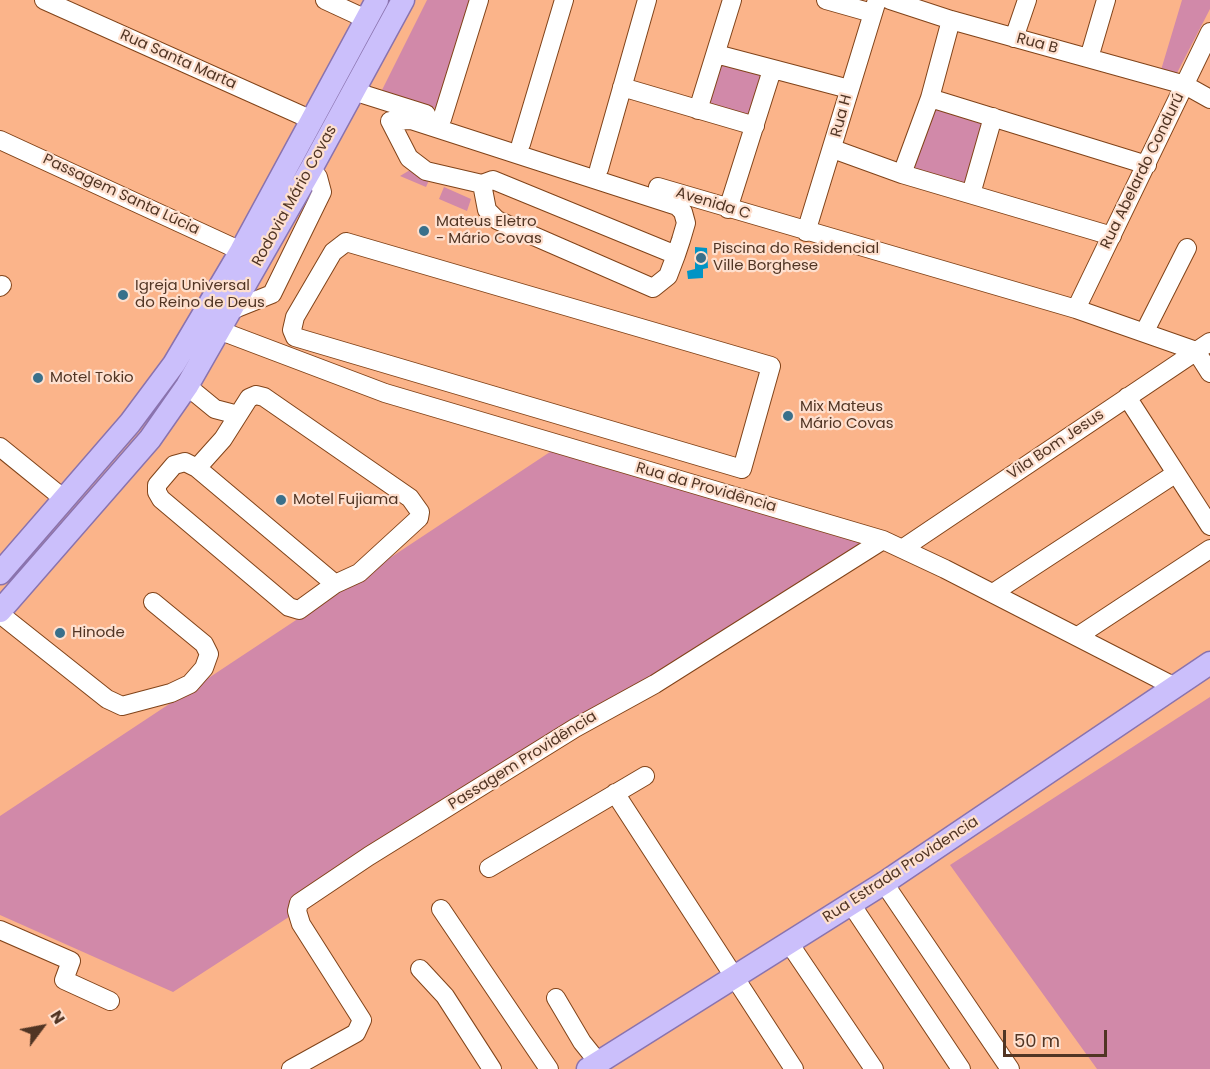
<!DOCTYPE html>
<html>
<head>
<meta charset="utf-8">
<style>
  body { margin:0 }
  #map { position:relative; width:1210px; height:1069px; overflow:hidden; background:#fbb48a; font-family:Poppins,sans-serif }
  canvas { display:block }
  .north { position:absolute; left:12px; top:997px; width:60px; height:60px; -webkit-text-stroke:4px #fee0cf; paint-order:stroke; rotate:58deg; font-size:16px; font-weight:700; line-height:24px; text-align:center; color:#513524 }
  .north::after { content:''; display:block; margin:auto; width:21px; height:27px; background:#513524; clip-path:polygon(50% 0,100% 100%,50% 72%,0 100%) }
  .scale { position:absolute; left:1003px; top:1030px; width:104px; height:27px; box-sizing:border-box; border:3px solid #513524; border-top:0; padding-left:8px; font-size:18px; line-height:21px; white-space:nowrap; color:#513524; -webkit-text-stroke:4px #fee0cf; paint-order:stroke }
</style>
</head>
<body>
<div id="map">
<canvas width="1210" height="1069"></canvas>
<div class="north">N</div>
<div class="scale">50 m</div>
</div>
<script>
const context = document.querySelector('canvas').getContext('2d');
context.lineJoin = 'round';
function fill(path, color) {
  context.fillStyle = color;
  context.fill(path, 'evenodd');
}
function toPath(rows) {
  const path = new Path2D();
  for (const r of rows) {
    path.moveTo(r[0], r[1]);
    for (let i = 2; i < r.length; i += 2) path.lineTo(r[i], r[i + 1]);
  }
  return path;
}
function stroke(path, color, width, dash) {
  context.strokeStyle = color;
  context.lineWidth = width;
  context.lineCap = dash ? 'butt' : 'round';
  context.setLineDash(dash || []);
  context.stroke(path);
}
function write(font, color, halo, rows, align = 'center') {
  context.font = font + ' Poppins,sans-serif';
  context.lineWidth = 4.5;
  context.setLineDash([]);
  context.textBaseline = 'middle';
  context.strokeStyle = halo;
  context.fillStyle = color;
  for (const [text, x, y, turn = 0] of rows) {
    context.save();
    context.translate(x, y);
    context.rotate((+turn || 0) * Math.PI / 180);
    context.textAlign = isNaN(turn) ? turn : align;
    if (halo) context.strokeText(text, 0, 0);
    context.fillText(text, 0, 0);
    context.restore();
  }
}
const green = toPath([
  [427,0,478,0,444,111,381,92],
  [1182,0,1210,0,1210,9,1177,73,1161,70],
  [715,47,772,64,755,124,697,106],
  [933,104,990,121,970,186,912,167],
  [410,170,430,178,426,187,400,176],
  [444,187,471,199,467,211,439,199],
  [553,450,865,544,173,992,0,915,0,816],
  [1210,697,1210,1069,1097,1069,950,865]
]);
const water = toPath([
  [695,247,707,248,708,268,703,269,703,278,688,279,687,271,695,269]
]);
const minor = toPath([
  [44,0,312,120],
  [325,0,366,19],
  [826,0,872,13],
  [890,0,951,20,1185,85,1210,99],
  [1014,38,1027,0],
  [716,54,849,89],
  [1089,58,1106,0],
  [622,87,755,126],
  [353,91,426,114],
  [930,98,1147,165],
  [698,110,732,0],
  [442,119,479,0],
  [0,140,241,251],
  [521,144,564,0],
  [833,149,902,174,1112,236],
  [599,169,647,0],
  [902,174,930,98,951,20],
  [482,184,487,210,497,220,653,288,668,276,676,255,681,240,686,223,683,212,677,206,411,120,390,121,409,158,426,171,482,184,493,180,676,255],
  [658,187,1076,309,1196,351],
  [971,194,993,117],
  [728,209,772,70],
  [806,232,877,0],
  [346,242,771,366,742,469,295,337,292,330,295,317,333,252,346,242],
  [0,287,2,285],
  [1076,309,1210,32],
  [232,310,272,294,322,192,318,177,311,169],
  [221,331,385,393,883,540,945,569,1175,687],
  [1145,331,1187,248],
  [1196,351,1210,373],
  [187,386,215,409,238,415],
  [256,395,264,397,410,498,420,512,419,518,359,573,335,584,299,610,289,607,161,499,157,492,157,485,174,465,185,462,197,468,223,439,249,398,256,395],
  [1127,397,1210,526],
  [0,447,64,499],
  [197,468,335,584],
  [902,549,1210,342],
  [993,593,1175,474],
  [0,614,107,699,122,706,171,693,190,684,204,668,209,654,204,644,153,602],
  [1078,636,1210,549],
  [615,793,794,1069],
  [489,868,645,776],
  [884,883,1010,1069],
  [851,904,961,1069],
  [441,909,549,1069],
  [0,930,71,961,64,980,110,1001],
  [789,943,874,1069],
  [420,969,445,996,492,1069],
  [556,998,582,1042,598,1062],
  [291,1069,356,1033,362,1020,301,924,297,911,299,903,369,856,575,728,655,684,883,540]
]);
const major = toPath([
  [0,573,130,423,174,364,241,251,377,0],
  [0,611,150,439,187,386,311,169,403,0],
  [588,1069,884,883,1210,663]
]);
const markers = [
  [424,231,6,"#39708b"],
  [701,258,6,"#39708b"],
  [123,295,6,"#39708b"],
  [38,378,6,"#39708b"],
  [788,416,6,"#39708b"],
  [281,500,6,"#39708b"],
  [60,633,6,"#39708b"]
];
const streetNames = [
  ["Rua B",1037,44,15],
  ["Rua Santa Marta",178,60,24],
  ["Rua H",842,116,-75],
  ["Rua Abelardo Condurú",1143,171,-64],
  ["Passagem Santa Lúcia",121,195,25],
  ["Rodovia Mário Covas",295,196,-61],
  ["Avenida C",713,204,17],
  ["Vila Bom Jesus",1056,445,-34],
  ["Rua da Providência",706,488,16],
  ["Passagem Providência",523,761,-32],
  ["Rua Estrada Providencia",901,870,-33]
];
const poiNames = [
  ["Mateus Eletro",436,222],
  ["- Mário Covas",436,239],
  ["Piscina do Residencial",713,249],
  ["Ville Borghese",713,266],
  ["Igreja Universal",135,286],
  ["do Reino de Deus",135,303],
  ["Motel Tokio",50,378],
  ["Mix Mateus",800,407],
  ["Mário Covas",800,424],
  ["Motel Fujiama",293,500],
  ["Hinode",72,633]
];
fill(green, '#d189a9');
fill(water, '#0194c5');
stroke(minor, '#804319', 20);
stroke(major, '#8a73ae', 25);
stroke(minor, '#fff', 18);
stroke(major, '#cbbffb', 22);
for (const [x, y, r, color] of markers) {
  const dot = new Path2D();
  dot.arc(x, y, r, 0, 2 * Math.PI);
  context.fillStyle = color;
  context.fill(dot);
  stroke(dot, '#fee0cf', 2);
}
write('15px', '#513524', '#fee0cf', streetNames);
write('15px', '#513524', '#fee0cf', poiNames, 'left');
</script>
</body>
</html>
